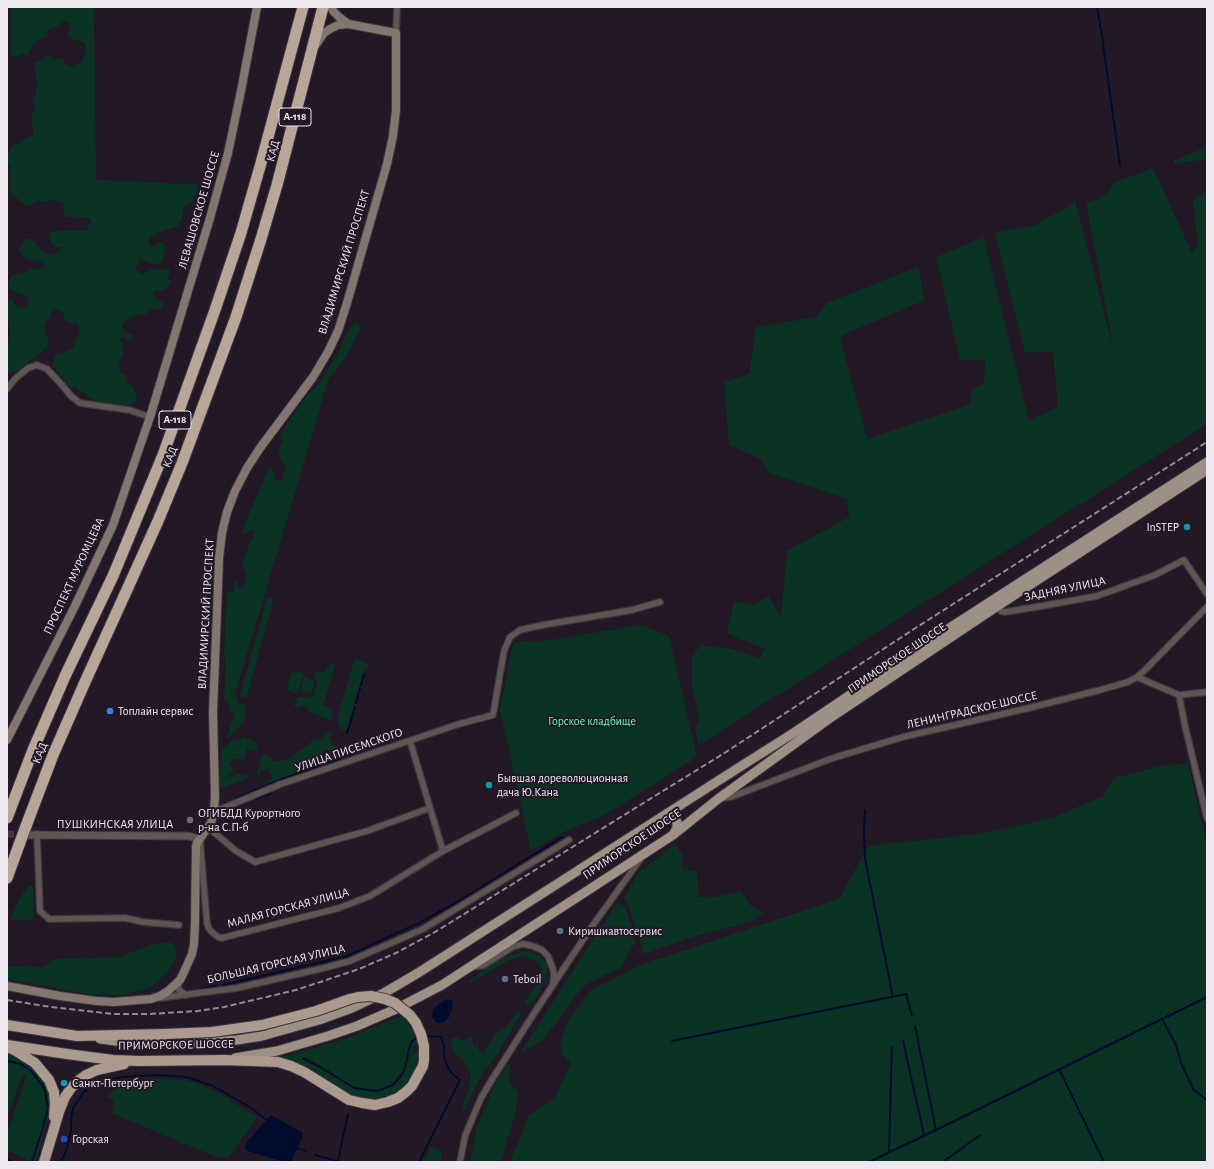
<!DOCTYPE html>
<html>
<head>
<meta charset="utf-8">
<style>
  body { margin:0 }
  #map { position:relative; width:1214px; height:1169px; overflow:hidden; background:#231825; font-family:"Alegreya Sans",sans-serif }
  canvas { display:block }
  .frame { position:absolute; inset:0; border:8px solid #f0e8f1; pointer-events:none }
</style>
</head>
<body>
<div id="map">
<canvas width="1214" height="1169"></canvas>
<div class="frame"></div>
</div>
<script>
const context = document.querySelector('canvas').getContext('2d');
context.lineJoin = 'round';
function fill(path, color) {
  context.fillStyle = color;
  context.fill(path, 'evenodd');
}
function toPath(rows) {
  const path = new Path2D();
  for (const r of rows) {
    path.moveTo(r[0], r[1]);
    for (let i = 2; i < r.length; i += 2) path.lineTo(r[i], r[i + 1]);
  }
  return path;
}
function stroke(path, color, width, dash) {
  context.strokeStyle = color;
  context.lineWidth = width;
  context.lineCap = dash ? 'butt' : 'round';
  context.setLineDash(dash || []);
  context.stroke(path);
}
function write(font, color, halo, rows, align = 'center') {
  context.font = font + ' "Alegreya Sans",sans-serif';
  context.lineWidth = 4;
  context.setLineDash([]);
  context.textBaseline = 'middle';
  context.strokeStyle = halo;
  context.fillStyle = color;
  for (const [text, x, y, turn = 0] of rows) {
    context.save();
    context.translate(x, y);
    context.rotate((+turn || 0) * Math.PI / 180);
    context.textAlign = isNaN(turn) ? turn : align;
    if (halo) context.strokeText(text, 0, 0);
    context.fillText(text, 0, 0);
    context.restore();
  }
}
const green = toPath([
  [11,7,94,7,96,180,195,184,198,188,191,203,183,208,183,216,178,226,155,234,149,239,148,242,151,246,162,242,166,246,162,262,154,265,146,261,140,260,136,266,136,269,142,275,151,269,169,269,170,272,167,279,172,282,164,290,153,292,153,297,163,303,162,308,157,310,149,308,145,315,134,316,122,323,123,331,133,336,129,340,121,338,119,339,122,343,123,355,119,362,118,367,120,372,125,375,127,383,132,386,137,394,136,401,126,407,110,403,102,404,96,402,75,387,70,387,52,365,56,354,62,353,75,346,74,344,76,338,80,334,78,324,67,322,65,320,64,314,57,309,52,310,51,317,45,323,44,332,48,337,49,342,46,348,17,371,8,373,7,352,10,332,7,303,12,299,16,306,22,308,27,305,29,297,11,290,9,288,10,277,12,275,24,273,30,268,41,269,45,265,40,261,27,259,20,253,19,248,26,239,32,239,44,252,51,255,54,254,62,250,63,247,55,247,51,243,49,234,51,232,68,230,86,231,92,220,90,218,68,217,65,216,63,204,55,200,43,202,38,201,31,206,26,205,12,195,10,187,10,166,7,159,10,149,13,145,19,144,28,137,34,136,31,116,36,109,36,106,32,102,36,94,37,85,35,63,48,56,55,60,64,58,65,64,70,67,81,63,86,50,85,44,83,42,73,40,67,34,69,32,71,24,69,22,63,21,57,27,49,29,46,37,36,42,29,51,27,56,22,53,16,58,11,55],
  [1207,147,1207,159,1174,164,1174,160],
  [1153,168,1192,253,1198,244,1193,199,1207,190,1207,424,705,741,698,744,695,727,700,722,695,701,692,689,692,658,700,645,728,648,760,658,765,649,727,633,734,601,752,605,769,597,781,617,787,551,849,517,847,499,769,473,761,459,729,445,724,382,749,374,756,327,817,317,827,303,918,267,925,300,840,336,867,439,969,405,972,390,984,383,985,361,960,360,936,257,984,237,1029,421,1058,407,1053,352,1025,353,995,233,1035,225,1062,210,1075,200,1114,351,1086,203,1099,199,1110,191,1113,183],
  [353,324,359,324,360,329,346,357,329,378,235,694,238,703,246,705,244,713,247,717,243,723,230,736,227,738,230,728,229,724,235,717,234,712,229,711,230,703,224,699,226,662,224,653,227,592,234,592,234,583,237,582,239,587,244,588,247,574,242,563,254,532,252,530,245,535,242,530,269,468,273,469,276,480,281,482,285,468,278,451,283,439,280,435,307,395,315,389,338,353,347,333],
  [271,597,273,602,247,696,241,698,240,695,267,599],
  [642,625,669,636,697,757,605,815,566,831,531,851,500,710,513,643,526,641,544,641],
  [356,659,368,664,367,668,364,670,347,729,342,730,339,726,337,719,354,661],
  [333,663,335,665,323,706,331,708,333,716,330,720,307,711,308,707,305,705,297,708,294,706,298,697,313,697,318,682,314,678,316,672,324,672],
  [293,670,304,674,297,693,286,690],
  [304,677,315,681,311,694,300,690],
  [331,731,333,733,329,738,334,745,342,747,342,751,337,753,325,750,321,754,319,762,324,762,327,764,324,767,269,786,266,784,272,777,268,769,261,770,258,777,256,777,262,756,266,754,275,762,291,758,298,750,308,746,313,739,323,739,325,734],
  [243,737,250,739,257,743,258,749,256,751,247,749,244,759,234,759,230,764,232,766,233,773,228,774,227,778,237,774,247,775,250,776,248,778,221,788,220,784,221,753,222,749,235,738,238,741],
  [1188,764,1207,844,1207,1162,509,1162,517,1146,528,1116,555,1098,571,1063,562,1054,560,1043,567,1023,590,991,640,965,839,899,868,846,985,833,1052,818,1103,796,1114,778,1165,765],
  [675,844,683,856,681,868,697,872,698,886,698,897,716,897,741,891,751,906,764,912,752,921,686,939,644,954,628,903,624,898,639,872],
  [28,886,33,886,33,919,10,920,18,901],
  [617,903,626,907,635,943,620,968,584,985,544,1039,525,1051,521,1051],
  [8,922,8,966,42,967,54,959,119,957,153,944,173,942,177,955,171,968,153,986,125,995,88,994,7,979,7,926],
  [521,952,531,952,540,956,545,961,548,967,546,976,541,989,535,999,529,1005,524,1003,539,980,542,971,541,965,535,960,523,956,512,959,505,962,472,982,468,982,471,979,500,959],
  [517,1011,522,1012,496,1057,483,1072,460,1119,464,1103,470,1086,471,1076,463,1059,454,1053,451,1040,456,1037,462,1040,468,1039,471,1035,472,1042,475,1047,478,1044,479,1051,483,1053,492,1040,495,1033,504,1028,510,1022],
  [403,1015,414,1030,419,1041,414,1047,413,1053,420,1053,415,1071,405,1085,388,1097,373,1100,358,1098,345,1093,331,1084,315,1071,299,1063,281,1059,281,1057,329,1044,359,1034],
  [7,1054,21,1060,40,1075,48,1090,51,1101,50,1113,36,1162,30,1161,7,1151,7,1133,27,1075,23,1074,7,1118],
  [508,1064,510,1066,508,1082,518,1092,515,1114,501,1162,470,1162,476,1130,494,1086],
  [140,1078,187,1080,217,1092,257,1117,229,1157,219,1158,116,1115,112,1113,115,1101,107,1096,118,1088,139,1084],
  [430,1148,436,1148,442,1152,441,1162,423,1162]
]);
const water = toPath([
  [447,999,453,1001,452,1010,449,1017,442,1023,437,1023,432,1017,433,1010,439,1004],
  [270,1116,273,1116,303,1133,302,1138,291,1162,284,1162,247,1151,245,1149,245,1146,246,1143]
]);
const stream = toPath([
  [1097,7,1102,36,1120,166],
  [361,685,364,674],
  [356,703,360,688],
  [347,733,355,707],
  [237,798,279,780,340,759],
  [256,799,271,793],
  [865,810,864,832,865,859,893,997],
  [223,985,347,956,419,923,459,901,562,837],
  [198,990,215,986],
  [1207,997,1162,1019,1176,1045,1181,1063,1194,1090,1207,1100],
  [915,1026,936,1130,1162,1019],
  [672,1041,906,994,912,1016],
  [903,1041,924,1135],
  [303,1058,322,1068,354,1088,377,1091,393,1085,403,1073,407,1061,408,1052,412,1041,419,1036],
  [7,1061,21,1064,31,1071,38,1080,44,1088,46,1097,48,1108,42,1131,32,1161],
  [1059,1069,1104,1162],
  [296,1148,306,1151],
  [889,1152,892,1047],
  [315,1155,340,1162],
  [7,1159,13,1162],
  [338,1161,348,1114],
  [60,1162,64,1156,68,1145,71,1131,71,1120,73,1108,84,1092,90,1086,101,1082,123,1077,155,1075,187,1077,195,1080,213,1086,251,1108,267,1120],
  [419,1162,460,1080,451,1073,447,1065,444,1056,444,1046,441,1037,425,1036],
  [869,1162,936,1130],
  [943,1162,980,1135]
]);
const tertiaryTunnel = toPath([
  [7,834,25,835]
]);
const minor = toPath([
  [396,33,397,7],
  [7,389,15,379,28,368,37,365,47,369,62,385,71,396,80,403,129,410,150,417],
  [996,607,1001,611,1005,612,1042,606,1097,596,1155,575,1184,560,1207,594],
  [1137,677,1179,695,1207,692],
  [1179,695,1185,726,1207,818],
  [410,741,443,851],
  [722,798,731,797,833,758,903,737,1029,708,1100,690,1128,682,1137,677,1144,671,1207,607],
  [214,810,221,809,281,784,459,724,493,715,504,651,510,637,520,630,543,625,632,610,660,602],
  [209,828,236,851,255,862,367,831,430,808],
  [37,834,40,911,49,919,125,918,143,922,179,925],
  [200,840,207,923,209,929,212,932,218,937,222,938,339,908,370,896,443,851,516,813],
  [473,967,484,965,514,946,523,944,533,946,542,950,548,956,553,969,554,974,553,984],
  [180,980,178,985,179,990,186,995],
  [160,998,237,988,324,968,350,961,423,929,569,840],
  [460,1162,465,1136,481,1098,491,1081,533,1015,588,932,642,857]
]);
const tertiary = toPath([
  [29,835,188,836,200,839]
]);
const secondary = toPath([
  [331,7,334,12,339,17,348,24],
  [7,740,74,608,113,525,127,484,150,417,210,218,228,153,241,91,257,7],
  [7,986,60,996,96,1001,114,1002,151,999,160,996,168,991,180,980,184,972,192,954,194,944,195,923,196,847,197,843,211,823,214,810,215,796,213,712,218,586,219,558,222,533,227,512,235,491,247,468,260,448,313,377,328,352,338,331,347,303,370,223,387,164,393,136,396,110,396,33,348,24,338,25,330,29,324,33,315,46]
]);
const primary = toPath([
  [665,816,671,816,677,822,677,828,674,833],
  [100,1039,132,1043,187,1044,237,1040,262,1036,319,1020,352,1008,384,993,418,973,735,770,795,732,951,627,1207,462],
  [235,1058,277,1051,328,1036,357,1026,396,1009,442,985,673,835,718,799,830,718,996,607,1207,470]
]);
const trunk = toPath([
  [7,1025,77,1036,165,1034],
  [7,1045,67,1054,113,1060,139,1061,224,1060,278,1062,291,1066,304,1072,349,1100,362,1103,375,1105,388,1102,398,1098,407,1091,412,1086,423,1066,424,1060,424,1046],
  [10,1048,16,1051,35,1063,49,1080,54,1092,55,1103,54,1117],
  [44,1162,59,1112,65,1097,71,1088,78,1081,86,1075,97,1070,124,1064]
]);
const motorway = toPath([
  [7,818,33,750,66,674,113,576,163,455,215,310,241,233,261,163,303,7],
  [26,826,53,755,85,682,130,583,158,521,182,463,236,317,261,239,277,185,323,7],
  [7,878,19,845]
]);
const rail = toPath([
  [7,1000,51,1007,114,1014,149,1014,198,1011,224,1007,296,990,359,969,396,953,435,932,726,752,914,629,1207,442]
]);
const trunkBridge = toPath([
  [165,1034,212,1032,262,1025,316,1011,350,999,358,997,371,996,385,999,395,1003,410,1015,416,1023,421,1034,424,1046]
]);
const motorwayBridge = toPath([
  [19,845,26,826]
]);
const markers = [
  [1187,527,4,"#0f9aa8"],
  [110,711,4,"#3f7fe0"],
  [489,785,4,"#0f9aa8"],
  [190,820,4,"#5c6f8a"],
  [560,931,4,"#5c6f8a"],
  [505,979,4,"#5c6f8a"],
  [64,1083,4,"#0f9aa8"],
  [64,1139,4,"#1a4fb4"]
];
const shields = [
  [295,117,32],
  [175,420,32]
];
const shieldNames = [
  ["А-118",295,117],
  ["А-118",175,420]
];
const streetNames = [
  ["КАД",273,151,-75],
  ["ЛЕВАШОВСКОЕ ШОССЕ",199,210,-74],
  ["ВЛАДИМИРСКИЙ ПРОСПЕКТ",344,262,-73],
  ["КАД",170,457,-69],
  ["ПРОСПЕКТ МУРОМЦЕВА",74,576,-65],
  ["ЗАДНЯЯ УЛИЦА",1065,589,-12],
  ["ВЛАДИМИРСКИЙ ПРОСПЕКТ",206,614,-87],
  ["ПРИМОРСКОЕ ШОССЕ",897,658,-34],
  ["ЛЕНИНГРАДСКОЕ ШОССЕ",972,710,-13],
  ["УЛИЦА ПИСЕМСКОГО",349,750,-19],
  ["КАД",40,753,-68],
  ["ПУШКИНСКАЯ УЛИЦА",115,824],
  ["ПРИМОРСКОЕ ШОССЕ",632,844,-34],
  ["МАЛАЯ ГОРСКАЯ УЛИЦА",288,908,-15],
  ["БОЛЬШАЯ ГОРСКАЯ УЛИЦА",276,964,-13],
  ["ПРИМОРСКОЕ ШОССЕ",176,1045,-1]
];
const poiNames = [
  ["InSTEP",1179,527,"right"],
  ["Топлайн сервис",118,711],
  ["Бывшая дореволюционная",497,778],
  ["дача Ю.Кана",497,792],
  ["ОГИБДД Курортного",198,813],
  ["р-на С.П-б",198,827],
  ["Киришиавтосервис",568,931],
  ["Teboil",513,979],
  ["Санкт-Петербург",72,1083],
  ["Горская",72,1139]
];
const parkNames = [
  ["Горское кладбище",592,721]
];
fill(green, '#0b3324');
fill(water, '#000c2e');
stroke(stream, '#000c2e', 2);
stroke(tertiaryTunnel, '#423744', 7, [7, 3.5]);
stroke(minor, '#403542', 8);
stroke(tertiary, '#403542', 9);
stroke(secondary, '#403542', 10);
stroke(primary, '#403542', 11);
stroke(trunk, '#403542', 12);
stroke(motorway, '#403542', 13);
stroke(minor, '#5d5651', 5.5);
stroke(tertiary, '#5d5651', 7);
stroke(secondary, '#82766e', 8);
stroke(primary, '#9e9084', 9);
stroke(trunk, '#ab9b8e', 10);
stroke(motorway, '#b8a699', 11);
stroke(rail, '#928994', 2, [6, 3]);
stroke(trunkBridge, '#403542', 12, []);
stroke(motorwayBridge, '#403542', 13, []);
stroke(trunkBridge, '#ab9b8e', 10);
stroke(motorwayBridge, '#b8a699', 11);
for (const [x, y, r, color] of markers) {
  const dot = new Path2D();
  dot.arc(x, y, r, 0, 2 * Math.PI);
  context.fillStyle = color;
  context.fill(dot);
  stroke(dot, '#231825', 1.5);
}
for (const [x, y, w] of shields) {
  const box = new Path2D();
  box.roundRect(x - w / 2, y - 9, w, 18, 3);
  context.fillStyle = '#231825';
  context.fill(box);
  stroke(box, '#f0e8f1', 1);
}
write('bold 11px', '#f0e8f1', null, shieldNames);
write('12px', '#f0e8f1', '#231825', streetNames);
write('12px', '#f0e8f1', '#231825', poiNames, 'left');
write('12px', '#63f9be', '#231825', parkNames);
</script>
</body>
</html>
